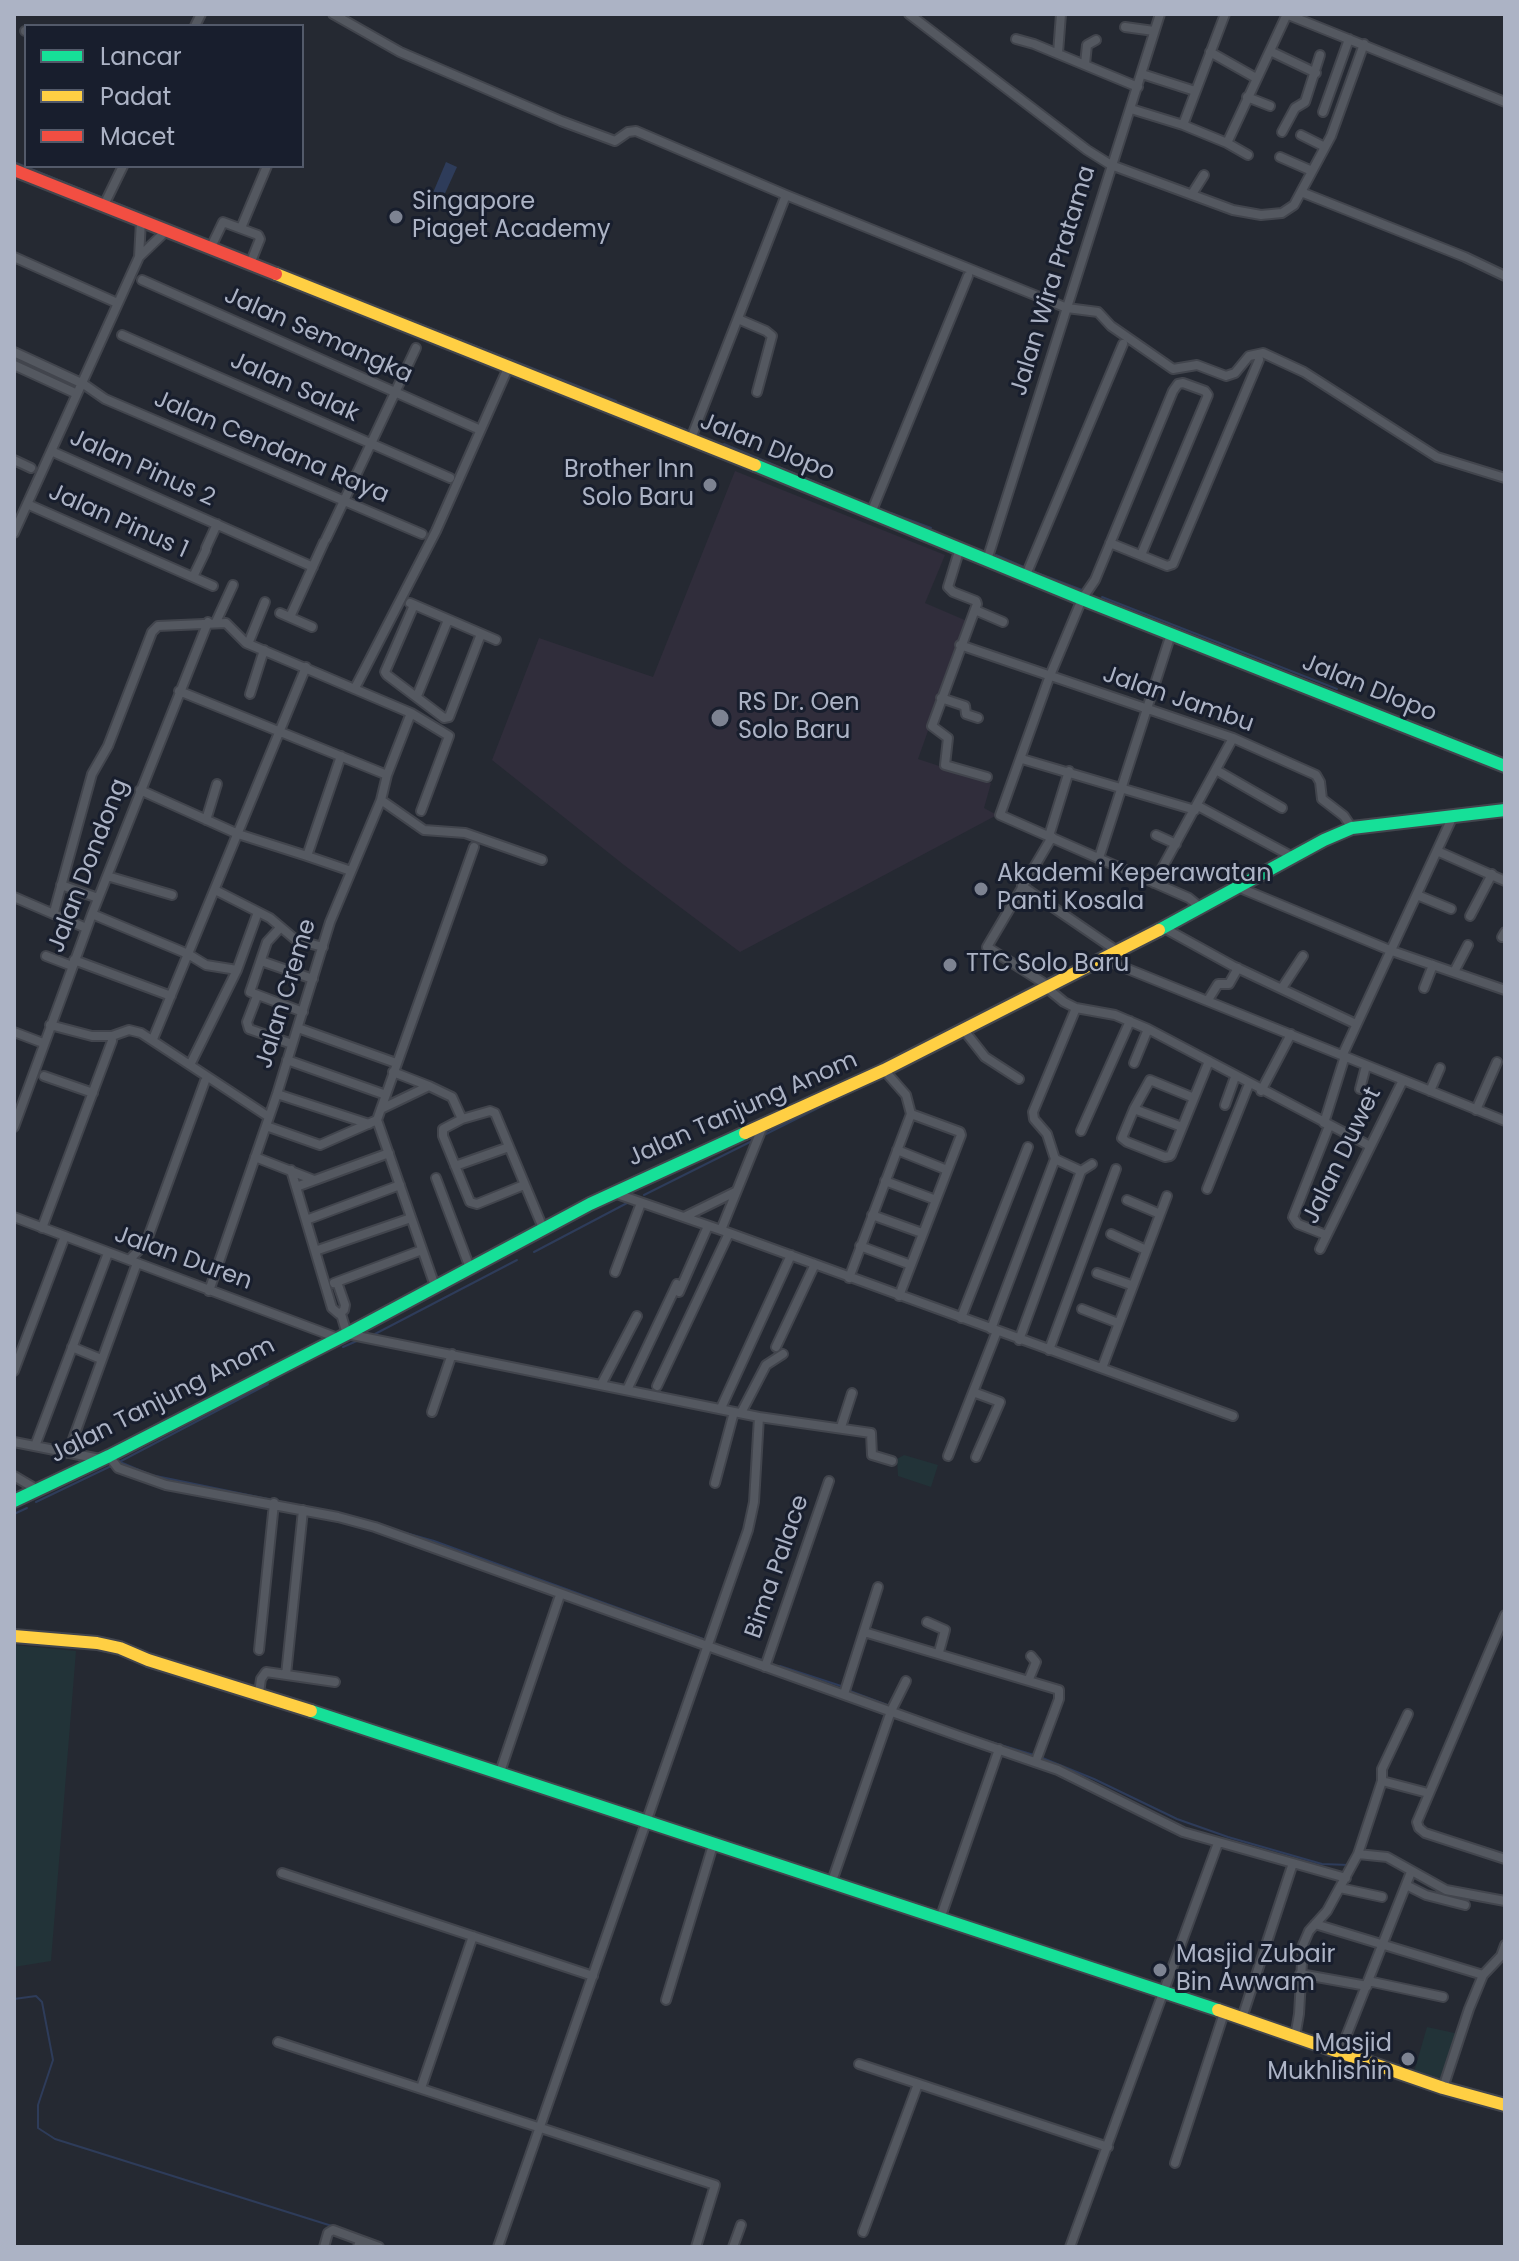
<!DOCTYPE html>
<html>
<head>
<meta charset="utf-8">
<style>
  body { margin:0 }
  #map { position:relative; width:1519px; height:2261px; overflow:hidden; background:#252932; font-family:Poppins,sans-serif }
  canvas { display:block }
  .frame { position:absolute; inset:0; border:16px solid #acb3c5; pointer-events:none }
  .legend { position:absolute; left:24px; top:24px; width:280px; height:144px; box-sizing:border-box; background:#181e2d; border:2px solid #535a6a; margin:0; padding:10px 14px; list-style:none; font-size:24px; color:#acb3c5 }
  .legend li { display:flex; align-items:center; gap:16px; height:40px }
  .legend b { width:40px; border:2px solid #535a6a }
</style>
</head>
<body>
<div id="map">
<canvas width="1519" height="2261"></canvas>
<div class="frame"></div>
<ul class="legend">
<li><b style="height:10px;background:#16e098"></b>Lancar</li>
<li><b style="height:10px;background:#ffcf43"></b>Padat</li>
<li><b style="height:10px;background:#f24e42"></b>Macet</li>
</ul>
</div>
<script>
const context = document.querySelector('canvas').getContext('2d');
context.lineJoin = 'round';
function fill(path, color) {
  context.fillStyle = color;
  context.fill(path, 'evenodd');
}
function toPath(rows) {
  const path = new Path2D();
  for (const r of rows) {
    path.moveTo(r[0], r[1]);
    for (let i = 2; i < r.length; i += 2) path.lineTo(r[i], r[i + 1]);
  }
  return path;
}
function stroke(path, color, width, dash) {
  context.strokeStyle = color;
  context.lineWidth = width;
  context.lineCap = dash ? 'butt' : 'round';
  context.setLineDash(dash || []);
  context.stroke(path);
}
function write(font, color, halo, rows, align = 'center') {
  context.font = font + ' Poppins,sans-serif';
  context.lineWidth = 6;
  context.setLineDash([]);
  context.textBaseline = 'middle';
  context.strokeStyle = halo;
  context.fillStyle = color;
  for (const [text, x, y, turn = 0] of rows) {
    context.save();
    context.translate(x, y);
    context.rotate((+turn || 0) * Math.PI / 180);
    context.textAlign = isNaN(turn) ? turn : align;
    if (halo) context.strokeText(text, 0, 0);
    context.fillText(text, 0, 0);
    context.restore();
  }
}
const medical = toPath([
  [735,471,945,555,925,603,967,621,918,759,991,783,984,808,997,815,740,952,624,865,492,760,539,638,653,677]
]);
const green = toPath([
  [904,1455,938,1465,931,1487,898,1476,897,1459],
  [14,1645,76,1651,51,1961,14,1967],
  [1427,2027,1459,2034,1443,2083,1414,2072]
]);
const water = toPath([
  [446,162,457,167,442,200,432,195]
]);
const stream = toPath([
  [14,162,105,199],
  [111,201,209,241],
  [215,243,250,257],
  [256,260,616,401],
  [645,414,686,430],
  [724,444,827,487],
  [891,513,931,528],
  [996,555,1026,568],
  [1032,571,1082,590],
  [1102,597,1337,689],
  [1426,727,1505,759],
  [1127,953,1166,934],
  [832,1101,856,1089],
  [766,1134,824,1105],
  [644,1195,752,1141],
  [534,1252,629,1202],
  [373,1335,517,1260],
  [343,1347,359,1340],
  [121,1461,268,1384],
  [120,1462,151,1475,297,1505],
  [36,1502,111,1466],
  [14,1514,27,1508],
  [388,1528,434,1541,706,1640],
  [718,1646,762,1660],
  [780,1666,841,1686],
  [850,1691,890,1706],
  [971,1736,1034,1755],
  [1040,1757,1094,1779,1177,1819,1228,1837,1322,1864,1349,1865],
  [14,1999,36,1996,42,2002,53,2060,38,2105,38,2128,55,2139,332,2226]
]);
const street = toPath([
  [333,14,400,52,561,121,615,141,628,132,636,131,786,195,1067,308,1098,312,1111,326,1173,369,1197,365,1226,376,1235,373,1249,356,1263,353,1304,372,1437,457,1505,478],
  [909,14,1087,150,1111,165,1233,210,1261,215,1282,213,1294,205,1331,136,1364,44],
  [1225,14,1183,125,1227,143,1287,14],
  [1286,14,1505,102],
  [195,26,201,14],
  [1125,27,1154,31],
  [25,31,26,31],
  [1016,39,1034,44,1138,87],
  [1270,51,1316,73],
  [1210,52,1256,78],
  [1058,53,1061,14],
  [1085,64,1087,45,1096,40],
  [1142,74,1195,91],
  [1247,97,1270,106],
  [1131,109,1183,125],
  [1323,112,1349,39],
  [1282,132,1295,108,1305,102,1320,55],
  [1301,135,1325,147],
  [1227,143,1248,155],
  [1280,157,1312,171],
  [1301,192,1465,257,1505,276],
  [1192,194,1204,175],
  [104,205,123,166],
  [241,228,267,166],
  [211,247,223,222,258,235,260,239,250,264],
  [14,257,115,302],
  [139,257,141,221],
  [142,280,476,428],
  [738,319,766,331,772,336,757,392],
  [122,335,450,478],
  [14,352,79,382],
  [14,365,75,393],
  [82,383,105,399,422,534],
  [690,441,786,195],
  [51,451,313,567],
  [14,460,31,468],
  [27,504,213,586],
  [871,513,968,276],
  [14,533,139,257,166,231],
  [326,539,416,348],
  [1110,543,1167,566,1173,564,1259,360],
  [206,548,217,524],
  [960,548,948,587,953,592,976,601,977,604,932,726,948,738,945,765,987,777],
  [1141,555,1208,395,1205,391,1183,383,1178,384,1173,391,1095,580,1082,599,1049,678,1000,815,1189,898,1201,908],
  [987,560,1160,14],
  [1026,575,1123,344],
  [193,577,206,550],
  [410,603,496,640],
  [414,605,385,672,387,675,444,718,449,717,481,634],
  [975,610,1003,622],
  [280,613,312,627],
  [290,617,324,542],
  [216,622,233,585],
  [248,644,265,602],
  [960,645,1233,738,1316,775,1320,782,1322,799,1344,816,1352,828],
  [355,688,436,531,508,368],
  [179,691,387,775],
  [250,694,264,650],
  [417,696,448,620],
  [941,698,965,706,966,714,978,718],
  [1022,759,1195,810],
  [1216,770,1282,808],
  [140,790,238,834,307,856,341,756],
  [381,800,424,830,465,833,542,860],
  [1198,806,1293,857],
  [206,820,217,784],
  [1156,835,1176,844],
  [1049,836,1069,771],
  [1437,851,1505,881],
  [307,856,351,871],
  [1099,858,1171,634],
  [107,876,172,895],
  [1154,883,1233,738],
  [61,885,98,898],
  [1022,886,1117,951],
  [1240,888,1392,951,1505,990],
  [215,890,270,918,296,940,323,947],
  [1417,895,1451,909],
  [14,897,86,928],
  [54,912,92,774,108,746,152,632,158,626,226,623,246,643,411,713,449,736,421,811],
  [92,914,188,954,206,965,237,970],
  [1470,916,1492,874],
  [280,928,267,942,250,992,303,1012],
  [1164,928,1233,966,1356,1024],
  [1502,937,1505,932],
  [46,956,72,966],
  [1103,959,1505,1121],
  [74,960,171,996],
  [261,961,313,979],
  [1454,972,1468,945],
  [1050,987,987,947,1052,837],
  [1047,988,1064,1002,1076,1008,1115,1015,1148,1029,1370,1146],
  [1282,988,1303,956],
  [1424,988,1433,965],
  [257,996,247,1022,249,1029,292,1044],
  [1208,1000,1218,984,1229,984,1238,968],
  [50,1025,92,1036,112,1036,129,1030,141,1033,269,1117],
  [298,1028,396,1063],
  [963,1029,985,1057,1019,1079],
  [14,1032,43,1043],
  [153,1039,306,667],
  [1343,1054,1453,816],
  [287,1060,386,1095],
  [1134,1063,1148,1029],
  [190,1065,237,970,258,912],
  [393,1072,429,1086],
  [44,1076,93,1093],
  [1360,1089,1366,1066],
  [1261,1091,1291,1034],
  [1430,1091,1440,1068],
  [277,1094,369,1124],
  [1194,1098,1150,1080,1134,1109,1122,1138,1127,1142,1165,1157,1170,1156,1171,1155,1209,1061],
  [1225,1105,1235,1077],
  [381,1109,429,1086,452,1097,462,1119],
  [1134,1109,1182,1127],
  [1476,1110,1497,1062],
  [1324,1123,1345,1056],
  [266,1126,320,1145,377,1120],
  [14,1127,92,914,208,622],
  [1081,1131,1130,1021],
  [897,1150,947,1170],
  [255,1157,314,1180],
  [1055,1159,1081,1171,1092,1164],
  [455,1166,509,1147],
  [291,1170,332,1308,339,1314,344,1310,345,1305,337,1282],
  [436,1178,470,1268],
  [885,1181,936,1200],
  [524,1185,477,1204,470,1202,443,1136,443,1129,462,1119,490,1111,495,1113,543,1228],
  [296,1187,389,1153],
  [1207,1189,1249,1084],
  [614,1193,721,1230,1233,1416],
  [1127,1200,1160,1214],
  [872,1215,922,1233],
  [14,1217,338,1338],
  [684,1217,735,1192],
  [306,1220,400,1185],
  [42,1228,112,1041],
  [721,1230,763,1126],
  [1111,1234,1146,1250],
  [1326,1235,1298,1224,1293,1217,1329,1126],
  [860,1246,911,1265],
  [1320,1249,1403,1080],
  [315,1251,411,1218],
  [129,1260,146,1243,205,1081],
  [615,1272,641,1203],
  [1097,1273,1131,1285],
  [849,1278,911,1114,906,1095,884,1070],
  [334,1283,422,1250],
  [435,1286,377,1120,474,847],
  [209,1291,277,1094,330,922,381,800,387,775,411,713],
  [679,1292,708,1226],
  [899,1296,961,1135,960,1132,911,1114],
  [1082,1309,1118,1323],
  [341,1314,347,1334,759,1417,754,1502,748,1530,498,2247],
  [961,1318,1028,1147],
  [991,1329,1055,1159,1047,1134,1034,1119,1033,1112,1076,1008],
  [1019,1340,1081,1171],
  [72,1347,101,1359],
  [776,1347,815,1264],
  [1049,1350,1116,1169],
  [1102,1368,1167,1196],
  [14,1371,65,1236],
  [601,1385,637,1316],
  [657,1386,729,1233],
  [627,1390,677,1284],
  [973,1392,1000,1402,976,1457],
  [721,1408,791,1255],
  [432,1412,452,1354],
  [741,1413,766,1365,783,1354],
  [759,1417,871,1433,872,1455,892,1461],
  [841,1427,852,1393],
  [14,1442,100,1459],
  [35,1446,108,1253],
  [68,1453,137,1263],
  [109,1456,118,1468,166,1485,338,1517,375,1527,959,1736,1058,1770,1183,1832,1346,1878],
  [948,1456,997,1331],
  [14,1476,36,1489],
  [715,1483,734,1412],
  [1505,1615,1417,1822,1419,1828,1425,1833,1505,1859],
  [927,1622,945,1630,939,1652],
  [864,1632,1059,1690,1059,1699,1036,1761],
  [259,1650,274,1503],
  [765,1667,829,1481],
  [286,1675,303,1510],
  [1029,1679,1036,1662,1031,1656],
  [259,1693,261,1679,266,1672,335,1682],
  [844,1694,878,1587],
  [500,1772,559,1598],
  [1382,1781,1382,1769,1408,1714],
  [1358,1854,1387,1857,1446,1890,1505,1901],
  [282,1873,593,1976],
  [831,1884,891,1711,906,1681],
  [1406,1885,1426,1895,1465,1905],
  [1340,1888,1382,1897],
  [940,1919,999,1749],
  [1315,1924,1483,1975],
  [1300,1974,1367,1986],
  [1368,1981,1443,1997],
  [666,2000,713,1845],
  [1242,2018,1293,1863],
  [1295,2037,1299,2014,1303,1945,1309,1931,1327,1911,1358,1854,1382,1781,1428,1793],
  [278,2042,715,2185,696,2247],
  [1340,2052,1411,1872],
  [859,2064,1108,2147],
  [421,2088,473,1936],
  [1443,2088,1469,2009,1483,1975,1501,1956,1505,1945],
  [1175,2163,1224,2013],
  [863,2232,918,2084],
  [360,2240,379,2247],
  [324,2247,328,2233,333,2230,360,2240,358,2247],
  [733,2247,741,2225],
  [1070,2247,1218,1843]
]);
const fast = toPath([
  [755,465,1082,599,1505,766],
  [1159,930,1324,840,1352,828,1505,810],
  [14,1501,109,1456,347,1334,590,1204,745,1133],
  [311,1711,1218,2010]
]);
const slow = toPath([
  [276,274,755,465],
  [745,1133,884,1070,1159,930],
  [14,1636,97,1643,120,1648,148,1660,311,1711],
  [1218,2010,1443,2088,1505,2105]
]);
const jam = toPath([
  [14,170,276,274]
]);
const markers = [
  [396,217,8,"#7d8392"],
  [710,485,8,"#7d8392"],
  [720,718,10,"#7d8392"],
  [981,889,8,"#7d8392"],
  [950,965,8,"#7d8392"],
  [1160,1970,8,"#7d8392"],
  [1408,2059,8,"#7d8392"]
];
const poiNames = [
  ["Singapore",412,203],
  ["Piaget Academy",412,231],
  ["Brother Inn",694,471,"right"],
  ["Solo Baru",694,499,"right"],
  ["RS Dr. Oen",738,704],
  ["Solo Baru",738,732],
  ["Akademi Keperawatan",997,875],
  ["Panti Kosala",997,903],
  ["TTC Solo Baru",966,965],
  ["Masjid Zubair",1176,1956],
  ["Bin Awwam",1176,1984],
  ["Masjid",1392,2045,"right"],
  ["Mukhlishin",1392,2073,"right"]
];
const streetNames = [
  ["Jalan Wira Pratama",1054,281,-73],
  ["Jalan Semangka",318,336,24],
  ["Jalan Salak",294,388,24],
  ["Jalan Cendana Raya",271,448,23],
  ["Jalan Dlopo",767,448,22],
  ["Jalan Pinus 2",142,469,24],
  ["Jalan Pinus 1",118,522,24],
  ["Jalan Dlopo",1369,689,22],
  ["Jalan Jambu",1178,700,19],
  ["Jalan Dondong",89,866,-69],
  ["Jalan Creme",287,994,-73],
  ["Jalan Tanjung Anom",743,1110,-24],
  ["Jalan Duwet",1343,1156,-64],
  ["Jalan Duren",183,1259,20],
  ["Jalan Tanjung Anom",163,1401,-27],
  ["Bima Palace",778,1567,-71]
];
fill(medical, '#302d3b');
fill(green, '#223338');
fill(water, '#2e3c5a');
stroke(stream, '#2e3c5a', 2);
stroke(street, '#42454d', 12);
stroke(fast, '#42454d', 16);
stroke(slow, '#42454d', 16);
stroke(jam, '#42454d', 16);
stroke(street, '#545860', 8);
stroke(fast, '#16e098', 12);
stroke(slow, '#ffcf43', 12);
stroke(jam, '#f24e42', 12);
for (const [x, y, r, color] of markers) {
  const dot = new Path2D();
  dot.arc(x, y, r, 0, 2 * Math.PI);
  context.fillStyle = color;
  context.fill(dot);
  stroke(dot, '#181e2d', 3);
}
write('24px', '#acb3c5', '#181e2d', poiNames, 'left');
write('24px', '#acb3c5', '#181e2d', streetNames);
</script>
</body>
</html>
